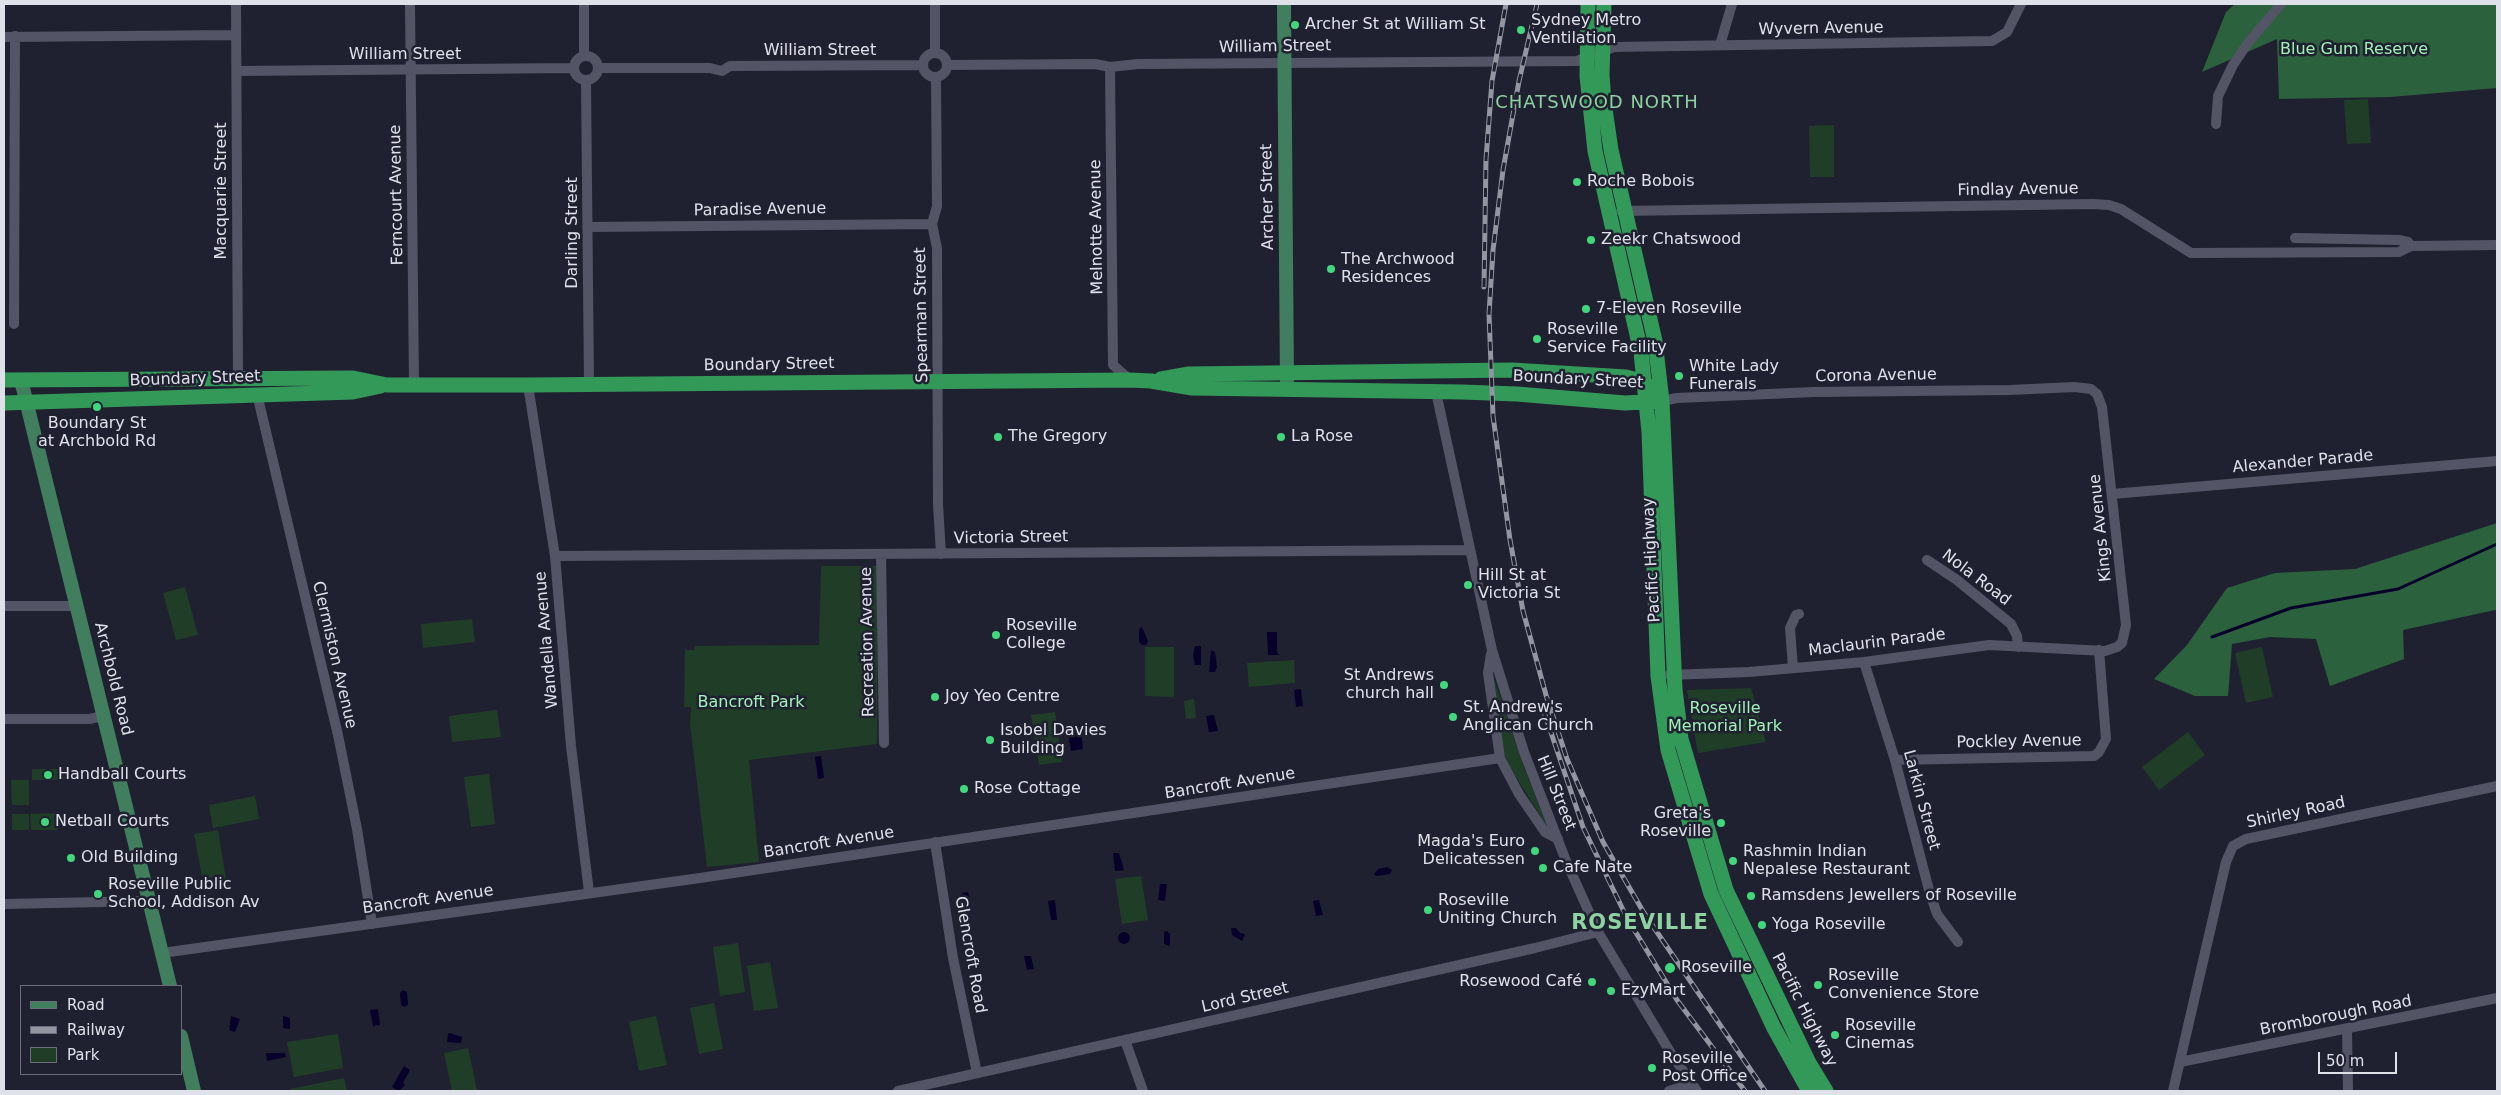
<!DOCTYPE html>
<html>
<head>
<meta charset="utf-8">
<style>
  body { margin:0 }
  #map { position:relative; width:2501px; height:1095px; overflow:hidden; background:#202130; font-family:"DejaVu Sans",sans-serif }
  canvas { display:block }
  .frame { position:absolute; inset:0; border:5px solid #dee0ea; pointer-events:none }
  .legend { position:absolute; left:20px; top:985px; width:162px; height:90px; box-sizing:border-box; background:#202130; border:1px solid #6c6d7a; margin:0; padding:6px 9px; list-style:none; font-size:15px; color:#dee0ea }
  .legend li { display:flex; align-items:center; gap:10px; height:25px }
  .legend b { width:25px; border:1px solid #6c6d7a }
  .scale { position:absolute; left:2318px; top:1052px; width:79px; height:22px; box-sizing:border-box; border:2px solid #dee0ea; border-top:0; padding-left:6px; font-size:15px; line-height:18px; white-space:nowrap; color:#dee0ea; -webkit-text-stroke:4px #202130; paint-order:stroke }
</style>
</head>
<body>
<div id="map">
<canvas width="2501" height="1095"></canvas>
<div class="frame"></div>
<ul class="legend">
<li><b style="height:6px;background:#407e5e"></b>Road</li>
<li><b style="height:6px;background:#9395a1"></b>Railway</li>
<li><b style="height:14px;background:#203d28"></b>Park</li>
</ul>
<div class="scale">50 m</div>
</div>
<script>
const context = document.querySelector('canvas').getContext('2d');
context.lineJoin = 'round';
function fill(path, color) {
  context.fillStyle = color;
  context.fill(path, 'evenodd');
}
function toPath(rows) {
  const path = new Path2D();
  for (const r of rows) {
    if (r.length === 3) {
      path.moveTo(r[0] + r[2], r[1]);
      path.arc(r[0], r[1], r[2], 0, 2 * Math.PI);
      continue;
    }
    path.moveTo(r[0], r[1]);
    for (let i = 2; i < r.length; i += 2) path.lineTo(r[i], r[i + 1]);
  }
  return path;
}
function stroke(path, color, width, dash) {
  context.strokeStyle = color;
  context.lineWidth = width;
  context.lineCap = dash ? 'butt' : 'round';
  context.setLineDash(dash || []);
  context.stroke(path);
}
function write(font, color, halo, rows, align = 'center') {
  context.font = font + ' "DejaVu Sans",sans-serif';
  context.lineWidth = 5;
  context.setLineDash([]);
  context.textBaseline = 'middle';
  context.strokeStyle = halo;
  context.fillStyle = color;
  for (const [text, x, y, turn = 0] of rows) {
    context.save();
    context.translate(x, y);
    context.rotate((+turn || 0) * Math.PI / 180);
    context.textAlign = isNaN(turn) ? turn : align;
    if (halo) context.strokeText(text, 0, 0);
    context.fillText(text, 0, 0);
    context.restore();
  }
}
const green = toPath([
  [2368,99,2371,143,2347,144,2344,100],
  [1834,125,1834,177,1810,177,1809,126],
  [821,566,878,566,877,744,749,760,759,862,707,867,690,723,691,707,684,707,685,650,694,650,695,646,819,645],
  [185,587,198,635,176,640,163,593],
  [472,619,475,642,423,648,421,624],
  [1145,647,1174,647,1174,697,1145,696],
  [2262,647,2273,697,2246,703,2235,653],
  [1294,660,1295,683,1249,687,1247,663],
  [1492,673,1524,767,1549,830,1510,767,1504,753],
  [1751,688,1766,742,1698,753,1687,690],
  [1194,699,1196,718,1186,719,1184,701],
  [497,710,501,737,452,742,449,716],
  [1055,712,1062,762,1039,765,1031,715],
  [2188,732,2205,755,2159,790,2142,767],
  [32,769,65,769,65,780,32,780],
  [489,774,495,824,471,827,464,777],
  [11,780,29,780,29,805,12,805],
  [255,796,259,819,213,828,209,805],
  [59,813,58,830,31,830,30,814],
  [12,814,29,814,29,830,12,830],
  [218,830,226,879,203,882,194,834],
  [1141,876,1148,920,1122,924,1115,879],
  [738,943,745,992,720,996,713,947],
  [770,962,778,1008,754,1011,747,966],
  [714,1003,723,1049,699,1054,690,1008],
  [656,1016,667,1065,639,1071,629,1022],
  [338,1034,343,1068,294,1077,287,1042],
  [468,1048,477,1090,452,1091,444,1053],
  [344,1078,347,1091,291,1091,290,1089]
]);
const forest = toPath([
  [2235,4,2497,4,2497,88,2390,97,2279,99,2277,39,2202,72,2226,12],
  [2497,523,2497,611,2495,610,2403,630,2404,659,2330,686,2316,639,2270,637,2232,644,2228,696,2195,696,2154,679,2187,645,2227,588,2275,573,2355,569]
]);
const water = toPath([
  [1142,627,1148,641,1146,645,1142,645,1139,642,1139,629],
  [1267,632,1277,632,1277,652,1279,655,1268,655],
  [1195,646,1201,646,1201,665,1195,665,1193,656],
  [1211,650,1215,652,1217,667,1215,672,1209,672],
  [1301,689,1303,706,1296,707,1294,690],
  [1214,715,1218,731,1209,732,1206,716],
  [1080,724,1083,749,1071,751,1067,726],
  [821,756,824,778,818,779,815,757],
  [1113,853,1119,853,1124,870,1115,871],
  [1387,867,1392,870,1390,874,1376,876,1374,874,1378,869],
  [1160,884,1167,884,1165,901,1158,900],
  [968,892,971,908,965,909,962,893],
  [1055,900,1057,920,1051,920,1048,901],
  [1319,900,1323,915,1316,916,1313,901],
  [1231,928,1236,928,1240,933,1245,934,1242,941,1232,935],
  [1124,938,6],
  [1164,932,1167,931,1170,934,1170,946,1164,944],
  [1024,956,1031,956,1034,969,1027,970],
  [403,990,407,992,408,1005,404,1007,401,1005,400,993],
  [378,1009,380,1025,373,1026,370,1010],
  [231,1016,240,1019,235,1032,229,1030],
  [283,1016,290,1018,290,1029,283,1028],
  [450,1033,462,1037,461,1043,447,1042,448,1034],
  [266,1053,285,1053,286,1057,267,1061],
  [404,1066,410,1070,403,1083,405,1085,399,1091,392,1087]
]);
const stream = toPath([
  [2212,637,2291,608,2398,589,2497,544]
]);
const minor = toPath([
  [236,4,238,378],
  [410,4,414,385],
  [584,4,584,56],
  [4,37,236,35],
  [1720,45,1732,4],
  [935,53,935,4],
  [935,65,12],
  [586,68,12],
  [947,65,1095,64,1110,67,1138,64,1577,61,1614,47,1992,41,2007,32,2021,4],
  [1110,67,1113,365,1130,380],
  [598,68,710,68,722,71,730,66,923,65],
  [237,71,573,68],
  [936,77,937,206,932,224,937,248,938,504,941,554],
  [586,81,589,384],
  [2216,124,2218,96,2233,65,2247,44,2281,4],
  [1621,211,2093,204,2109,205,2121,209,2191,253,2399,252,2411,246,2497,245],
  [588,227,932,224],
  [2295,238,2399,240,2408,242,2411,246],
  [14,324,15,36],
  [528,385,555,556,571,746,589,892],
  [1436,392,1492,650,1524,752,1566,861,1598,932,1672,1055,1697,1091],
  [257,394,338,735,357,829,372,924],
  [1662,401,1677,398,1814,392,2009,390,2075,387,2091,389,2097,394,2102,407,2126,625,2122,643,2117,647,2105,651,1989,645,1864,662,1749,672,1669,675],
  [2112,494,2497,461],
  [881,555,884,743],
  [555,556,1468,550],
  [1927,560,1957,580,2011,624,2017,636,2018,647],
  [4,606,77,606],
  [1491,654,1488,673,1500,758,1519,794,1545,832,1558,839],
  [1864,662,1895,760,1929,890,1937,914,1958,942],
  [1793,668,1790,628,1796,615,1799,614],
  [4,719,89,719,104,716],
  [1895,760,2094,756,2099,752,2106,739,2099,650],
  [935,842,953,958,977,1073],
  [4,904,150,901],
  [162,953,700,878,1500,758],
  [2347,1030,2348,1091],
  [1125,1040,1143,1091],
  [2180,1062,2497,998],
  [898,1091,1535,948,1598,932],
  [1669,1091,1691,1084],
  [2173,1091,2226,862,2233,846,2246,839,2497,786]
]);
const major = toPath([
  [1284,4,1287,384],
  [21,380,170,986],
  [181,1036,194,1091]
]);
const highway = toPath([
  [1588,4,1587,76,1595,151,1641,352,1649,432,1658,676,1668,750,1711,894,1774,1028,1809,1091],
  [1604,4,1602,75,1604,102,1611,150,1655,341,1662,401,1675,689,1681,739,1726,890,1809,1063,1826,1091],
  [1161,379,1189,374,1512,370,1626,377,1644,382,1651,389],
  [4,380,353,378,387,385,528,385,1130,380,1151,381,1192,388,1462,392,1517,394,1625,403,1662,401],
  [4,403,353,392,381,386]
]);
const rail = toPath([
  [1537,4,1519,81,1503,170,1493,250,1489,314,1493,416,1510,540,1523,611,1546,695,1567,759,1603,842,1644,913,1765,1091],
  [1484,287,1486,159,1492,81,1506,4],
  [1543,709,1583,827,1627,918,1677,1000,1745,1091]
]);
const markers = [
  [1295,25,5,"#42d77c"],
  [1521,30,5,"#42d77c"],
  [1577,182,5,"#42d77c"],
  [1591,240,5,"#42d77c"],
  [1331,269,5,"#42d77c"],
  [1586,309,5,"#42d77c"],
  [1537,339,5,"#42d77c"],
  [1679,376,5,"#42d77c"],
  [97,407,5,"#42d77c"],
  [998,437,5,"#42d77c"],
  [1281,437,5,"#42d77c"],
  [1468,585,5,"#42d77c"],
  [996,635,5,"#42d77c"],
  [1444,685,5,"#42d77c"],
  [935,697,5,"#42d77c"],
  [1453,717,5,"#42d77c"],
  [990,740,5,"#42d77c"],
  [48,775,5,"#42d77c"],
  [964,789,5,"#42d77c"],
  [45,822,5,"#42d77c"],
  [1721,823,5,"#42d77c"],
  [1535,851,5,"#42d77c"],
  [71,858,5,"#42d77c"],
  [1733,861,5,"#42d77c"],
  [1543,868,5,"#42d77c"],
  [98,894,5,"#42d77c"],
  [1751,896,5,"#42d77c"],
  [1428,910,5,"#42d77c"],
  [1762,925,5,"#42d77c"],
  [1670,968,6,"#42d77c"],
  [1592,982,5,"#42d77c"],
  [1818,985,5,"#42d77c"],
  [1611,991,5,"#42d77c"],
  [1835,1035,5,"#42d77c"],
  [1652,1068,5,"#42d77c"]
];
const poiNames = [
  ["Sydney Metro",1531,21],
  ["Ventilation",1531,39],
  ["Archer St at William St",1305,25],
  ["Roche Bobois",1587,182],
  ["Zeekr Chatswood",1601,240],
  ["The Archwood",1341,260],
  ["Residences",1341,278],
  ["7-Eleven Roseville",1596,309],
  ["Roseville",1547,330],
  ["Service Facility",1547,348],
  ["White Lady",1689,367],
  ["Funerals",1689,385],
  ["Boundary St",97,424,"center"],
  ["at Archbold Rd",97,442,"center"],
  ["The Gregory",1008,437],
  ["La Rose",1291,437],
  ["Hill St at",1478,576],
  ["Victoria St",1478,594],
  ["Roseville",1006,626],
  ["College",1006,644],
  ["St Andrews",1434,676,"right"],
  ["church hall",1434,694,"right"],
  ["Joy Yeo Centre",945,697],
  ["St. Andrew's",1463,708],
  ["Anglican Church",1463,726],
  ["Isobel Davies",1000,731],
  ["Building",1000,749],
  ["Handball Courts",58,775],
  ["Rose Cottage",974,789],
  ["Greta's",1711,814,"right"],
  ["Roseville",1711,832,"right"],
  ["Netball Courts",55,822],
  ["Magda's Euro",1525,842,"right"],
  ["Delicatessen",1525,860,"right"],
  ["Rashmin Indian",1743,852],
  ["Nepalese Restaurant",1743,870],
  ["Old Building",81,858],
  ["Cafe Nate",1553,868],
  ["Roseville Public",108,885],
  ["School, Addison Av",108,903],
  ["Ramsdens Jewellers of Roseville",1761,896],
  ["Roseville",1438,901],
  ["Uniting Church",1438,919],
  ["Yoga Roseville",1772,925],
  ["Roseville",1681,968],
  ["Roseville",1828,976],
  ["Convenience Store",1828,994],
  ["Rosewood Café",1582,982,"right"],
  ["EzyMart",1621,991],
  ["Roseville",1845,1026],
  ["Cinemas",1845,1044],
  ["Roseville",1662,1059],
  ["Post Office",1662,1077]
];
const streetNames = [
  ["Wyvern Avenue",1821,29,-1],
  ["William Street",1275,47,-1],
  ["William Street",820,51],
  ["William Street",405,55],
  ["Findlay Avenue",2018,190,-1],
  ["Macquarie Street",222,191,-90],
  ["Ferncourt Avenue",397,195,-91],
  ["Archer Street",1268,197,-91],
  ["Paradise Avenue",760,210,-1],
  ["Melnotte Avenue",1097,227,-91],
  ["Darling Street",573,233,-90],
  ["Spearman Street",922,315,-91],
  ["Boundary Street",769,365,-1],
  ["Corona Avenue",1876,376,-1],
  ["Boundary Street",195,379,-2],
  ["Boundary Street",1578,380,3],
  ["Alexander Parade",2303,462,-5],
  ["Kings Avenue",2101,528,-96],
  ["Victoria Street",1011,538,-1],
  ["Pacific Highway",1652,560,-93],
  ["Nola Road",1976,578,37],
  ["Wandella Avenue",547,640,-95],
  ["Recreation Avenue",868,642,-91],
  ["Maclaurin Parade",1877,643,-7],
  ["Clermiston Avenue",334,655,77],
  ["Archbold Road",113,679,76],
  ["Pockley Avenue",2019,742,-1],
  ["Bancroft Avenue",1230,784,-9],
  ["Hill Street",1556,793,68],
  ["Larkin Street",1921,800,75],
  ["Shirley Road",2296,813,-12],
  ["Bancroft Avenue",829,843,-9],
  ["Bancroft Avenue",428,900,-8],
  ["Glencroft Road",970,955,80],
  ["Lord Street",1245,998,-13],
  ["Pacific Highway",1804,1010,63],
  ["Bromborough Road",2336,1016,-11]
];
const parkNames = [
  ["Blue Gum Reserve",2354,50],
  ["Bancroft Park",751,703],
  ["Roseville",1725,709],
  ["Memorial Park",1725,727]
];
const neighbourhoodNames = [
  ["CHATSWOOD NORTH",1597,103]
];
const districtNames = [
  ["ROSEVILLE",1640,924]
];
fill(green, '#203d28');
fill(forest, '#2b613d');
fill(water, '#07002a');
stroke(stream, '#07002a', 3);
stroke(minor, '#535566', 10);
stroke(major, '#407e5e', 14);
stroke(highway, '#339958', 15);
stroke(rail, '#9395a1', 5);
stroke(rail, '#202130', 3, [9]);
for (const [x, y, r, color] of markers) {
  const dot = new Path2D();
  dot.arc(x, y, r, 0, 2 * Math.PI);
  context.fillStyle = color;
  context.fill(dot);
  stroke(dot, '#202130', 2);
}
write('16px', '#dee0ea', '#202130', poiNames, 'left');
write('16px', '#dee0ea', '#202130', streetNames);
write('16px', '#a1f2b7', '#202130', parkNames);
context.letterSpacing = '1px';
write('18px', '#8dd2a0', '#202130', neighbourhoodNames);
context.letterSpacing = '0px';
context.letterSpacing = '1px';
write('bold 21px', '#8dd2a0', '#202130', districtNames);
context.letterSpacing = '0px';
</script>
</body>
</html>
